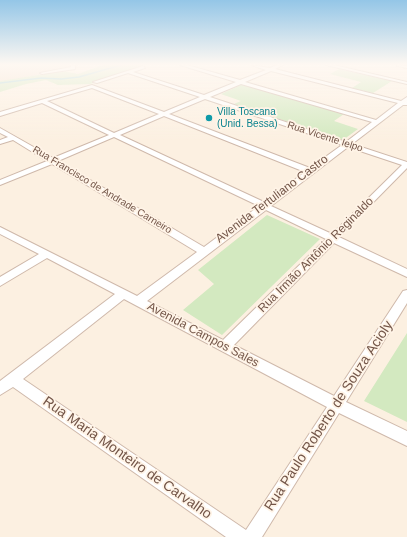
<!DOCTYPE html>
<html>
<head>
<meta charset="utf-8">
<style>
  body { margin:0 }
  canvas { display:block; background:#fcf0e1 }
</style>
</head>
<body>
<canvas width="407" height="537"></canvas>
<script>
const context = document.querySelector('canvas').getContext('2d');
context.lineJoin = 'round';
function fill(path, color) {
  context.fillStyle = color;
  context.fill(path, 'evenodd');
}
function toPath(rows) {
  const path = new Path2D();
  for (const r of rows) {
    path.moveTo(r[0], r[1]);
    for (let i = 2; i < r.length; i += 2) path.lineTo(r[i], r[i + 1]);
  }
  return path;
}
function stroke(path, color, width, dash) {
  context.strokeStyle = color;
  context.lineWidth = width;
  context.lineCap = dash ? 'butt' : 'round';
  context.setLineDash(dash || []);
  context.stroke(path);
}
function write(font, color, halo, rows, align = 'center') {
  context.font = font + ' Arial,sans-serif';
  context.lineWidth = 3.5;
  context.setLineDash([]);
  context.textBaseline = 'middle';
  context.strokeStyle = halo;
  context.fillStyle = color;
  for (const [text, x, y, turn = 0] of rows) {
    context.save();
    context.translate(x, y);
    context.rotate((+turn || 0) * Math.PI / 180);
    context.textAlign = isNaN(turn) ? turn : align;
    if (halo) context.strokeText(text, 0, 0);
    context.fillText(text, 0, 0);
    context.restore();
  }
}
const residential = toPath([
  [0,65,76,65,79,67,0,82]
]);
const green = toPath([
  [102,65,144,65,90,84,58,85,46,80,26,84,0,92,0,81,63,71,78,74],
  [339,69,392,81,373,93,352,88,361,82,330,74],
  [243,84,344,114,334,121,358,129,343,140,234,104,241,101,221,94],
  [267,215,320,239,222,335,183,310,214,284,198,270],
  [407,333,407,422,364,401]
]);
const stream = toPath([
  [0,83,41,78,61,79,79,77,121,65]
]);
const minor = toPath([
  [71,65,75,65,75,69,42,74,40,73,71,67,71,65],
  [180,65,187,65,240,80,266,70,251,65,270,68,277,65,283,65,275,69,401,101,407,97,407,105,403,105,352,144,407,162,407,168,339,237,407,269,407,277,334,243,234,345,334,396,403,291,407,290,407,303,346,402,407,431,407,446,339,413,262,537,226,537,13,387,0,395,0,381,115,294,47,258,0,286,0,277,39,254,0,234,0,227,137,296,197,252,52,164,0,185,0,180,47,161,13,140,0,144,0,140,8,137,0,133,0,128,53,158,109,135,42,103,0,116,0,112,92,85,164,112,200,97,128,73,97,83,93,82,143,66,145,68,133,72,204,95,236,82,180,65],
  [271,71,398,103,376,120,245,82,271,71],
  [241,84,372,122,346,142,210,97,241,84],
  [92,88,159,114,114,133,47,101,92,88],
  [205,99,342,145,310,168,169,114,205,99],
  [164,116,305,172,264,202,120,135,164,116],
  [114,137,259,206,204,247,58,161,114,137],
  [348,147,402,165,332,234,271,206,348,147],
  [266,210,326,239,223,340,147,301,266,210],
  [124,299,327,407,246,530,23,379,124,299],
  [326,65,334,65,407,82,407,84,326,65],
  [397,65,407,66,407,68,397,66,397,65]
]);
const markers = [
  [209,118,4,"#0f9aa8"]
];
const farCulturenames = [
  ["Villa Toscana",217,112],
  ["(Unid. Bessa)",217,124]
];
const farStreetnames = [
  ["Rua Vicente Ielpo",325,137,18],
  ["Rua Francisco de Andrade Carneiro",102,190,31]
];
const streetNames = [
  ["Avenida Tertuliano Castro",272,199,-37],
  ["Rua Irmão Antônio Reginaldo",316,255,-45],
  ["Avenida Campos Sales",203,335,28]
];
const nearStreetnames = [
  ["Rua Paulo Roberto de Souza Acioly",329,416,-57],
  ["Rua Maria Monteiro de Carvalho",127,458,35]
];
fill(residential, '#f4e1d0');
fill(green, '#d3e9c0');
stroke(stream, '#9cd2d7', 1.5);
stroke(minor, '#cfb9ab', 2);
fill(minor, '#fff');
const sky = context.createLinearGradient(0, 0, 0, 140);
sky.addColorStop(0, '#94c6e7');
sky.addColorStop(0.46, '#fef8f2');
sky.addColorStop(1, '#fef8f200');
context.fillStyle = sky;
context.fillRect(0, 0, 407, 140);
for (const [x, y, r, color] of markers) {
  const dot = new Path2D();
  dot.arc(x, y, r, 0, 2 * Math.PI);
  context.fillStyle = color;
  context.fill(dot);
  stroke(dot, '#fff4e7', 1.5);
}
write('10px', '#0d838f', '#fff4e7', farCulturenames, 'left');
write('10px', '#735548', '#fff4e7', farStreetnames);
write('12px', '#735548', '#fff4e7', streetNames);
write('14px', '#735548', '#fff4e7', nearStreetnames);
</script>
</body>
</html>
